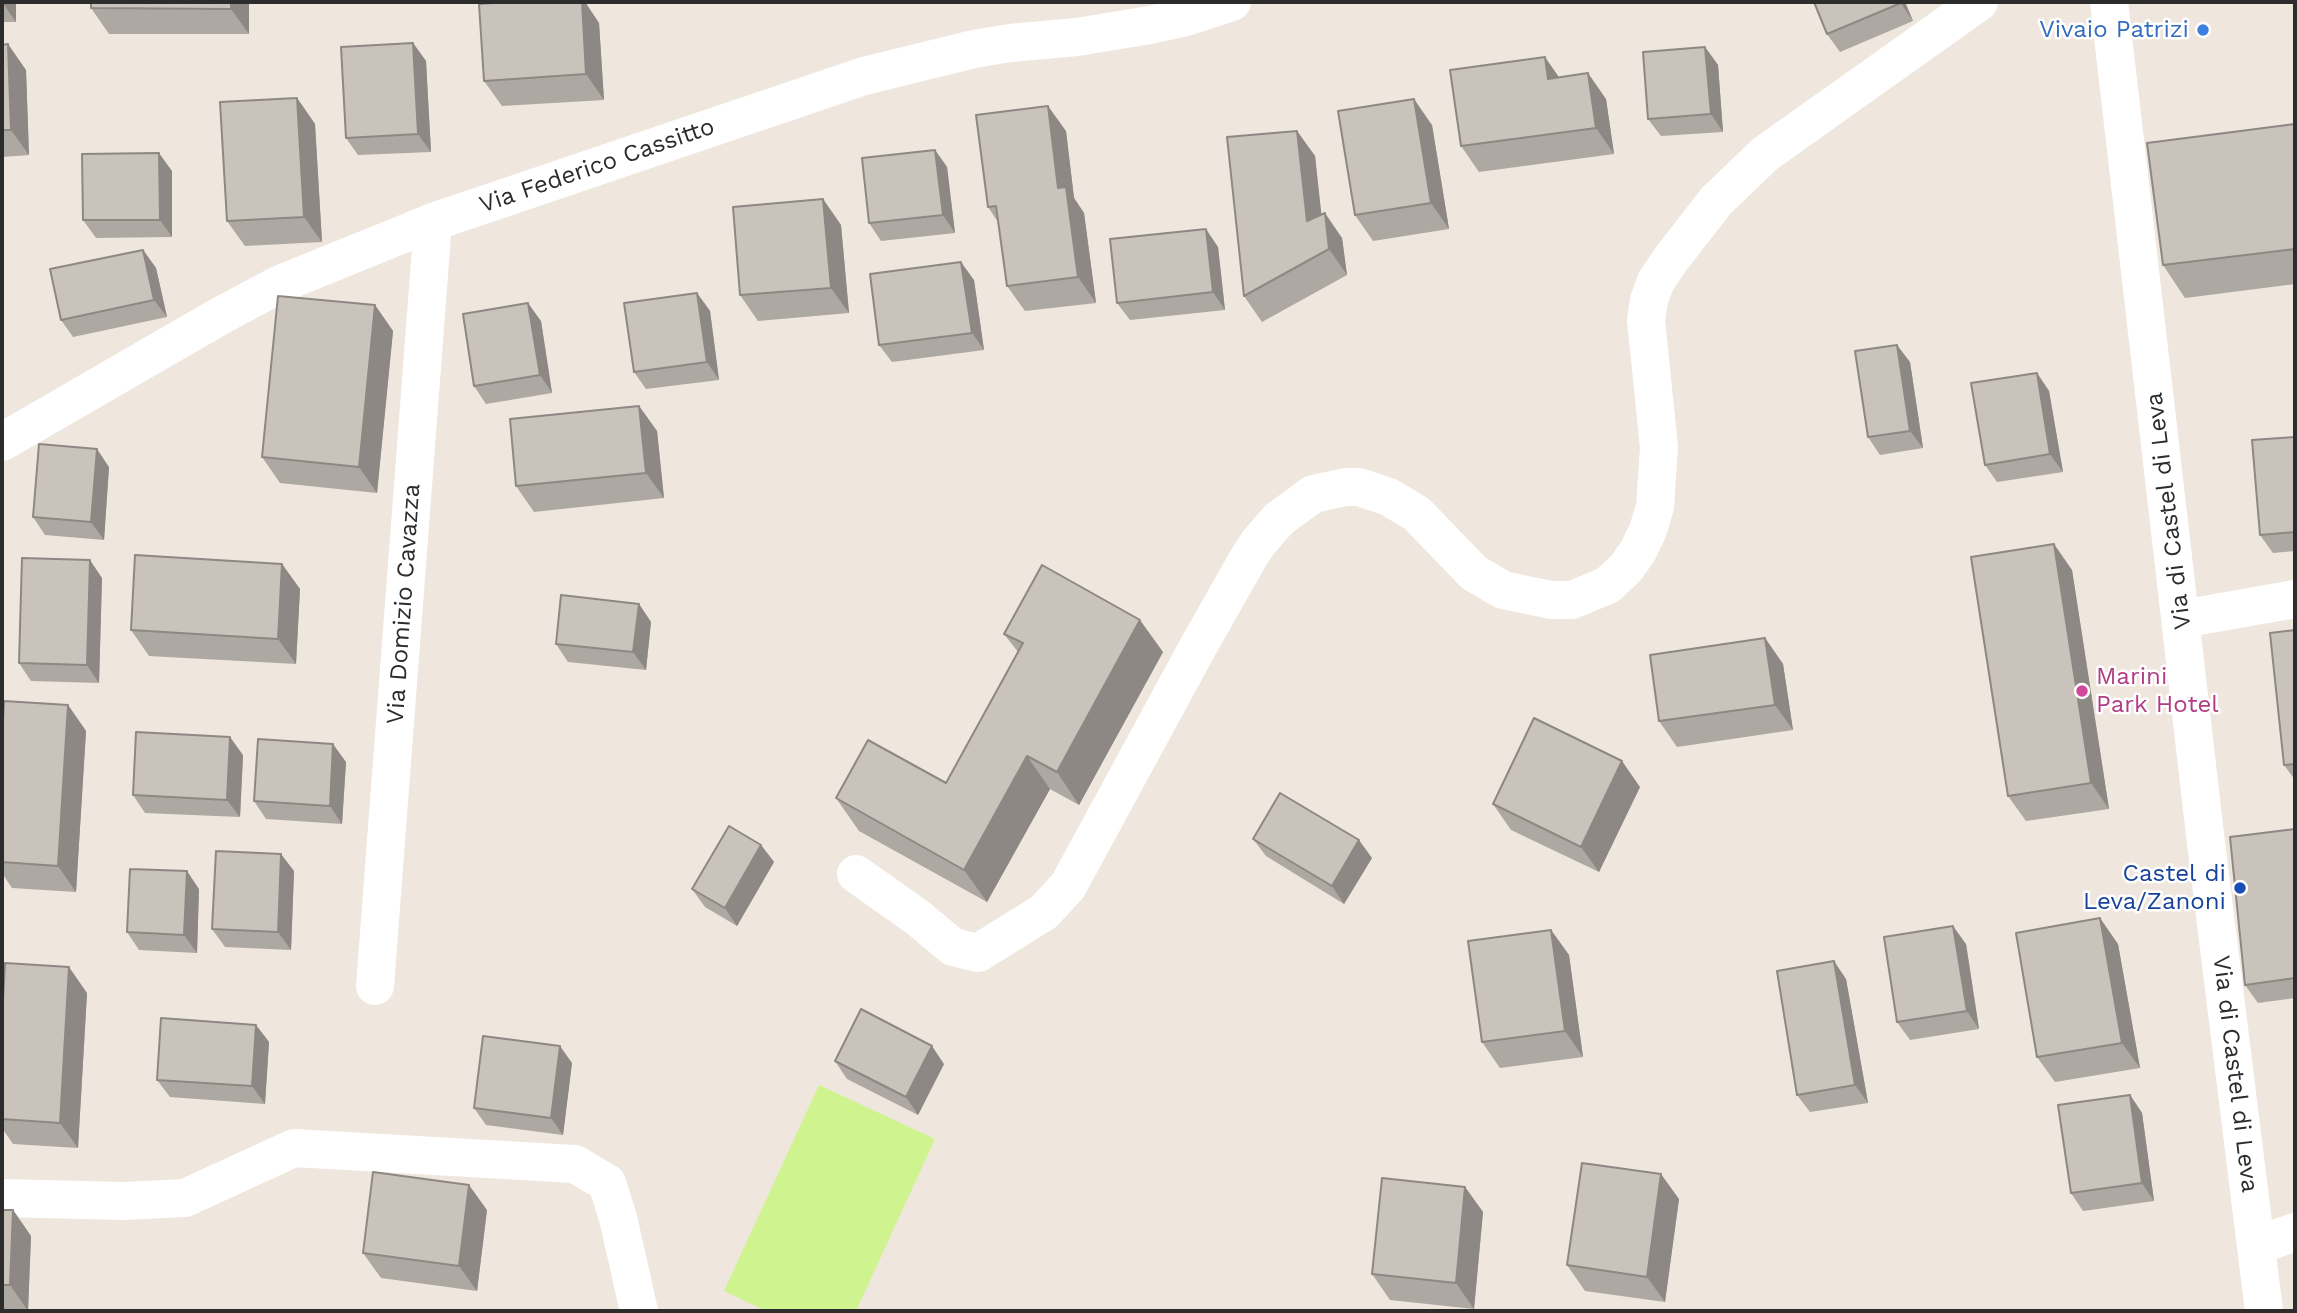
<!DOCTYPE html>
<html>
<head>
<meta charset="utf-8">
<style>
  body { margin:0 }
  #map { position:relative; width:2297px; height:1313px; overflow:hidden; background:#efe6dd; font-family:"Work Sans",sans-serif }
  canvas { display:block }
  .frame { position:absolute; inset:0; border:4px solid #2c2c2c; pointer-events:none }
</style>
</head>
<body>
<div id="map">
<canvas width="2297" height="1313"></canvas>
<div class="frame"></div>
</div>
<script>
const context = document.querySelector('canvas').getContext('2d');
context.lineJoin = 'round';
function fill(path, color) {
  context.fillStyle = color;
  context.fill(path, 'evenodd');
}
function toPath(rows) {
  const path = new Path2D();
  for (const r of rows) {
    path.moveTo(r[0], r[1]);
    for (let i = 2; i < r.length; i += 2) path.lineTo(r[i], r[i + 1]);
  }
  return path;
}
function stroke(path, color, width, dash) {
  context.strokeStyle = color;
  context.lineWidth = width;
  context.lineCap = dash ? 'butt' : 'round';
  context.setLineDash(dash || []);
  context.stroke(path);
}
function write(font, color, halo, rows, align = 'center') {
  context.font = font + ' "Work Sans",sans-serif';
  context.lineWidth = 5;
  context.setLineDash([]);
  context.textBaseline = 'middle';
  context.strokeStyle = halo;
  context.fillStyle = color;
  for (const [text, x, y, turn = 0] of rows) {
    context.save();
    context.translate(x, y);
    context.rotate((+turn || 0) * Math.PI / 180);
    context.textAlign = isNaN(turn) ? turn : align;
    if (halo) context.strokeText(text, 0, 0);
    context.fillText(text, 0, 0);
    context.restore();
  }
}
const pitch = toPath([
  [819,1085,935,1139,856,1311,766,1311,724,1291]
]);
const minor = toPath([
  [2109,2,2206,843,2264,1311],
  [2,442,220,316,280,284,433,222,864,76,974,49,1010,43,1077,37,1150,25,1186,17,1232,2],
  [2182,619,2295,599],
  [856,874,917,917,953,947,978,953,1044,912,1068,886,1199,645,1249,557,1258,543,1279,519,1313,494,1346,487,1359,487,1389,497,1417,514,1474,573,1503,590,1551,600,1572,600,1608,585,1626,568,1638,551,1648,530,1655,507,1659,447,1646,320,1649,300,1656,281,1671,259,1716,201,1765,154,1979,2],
  [375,986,433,222],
  [2,1198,124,1201,185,1198,294,1148,575,1164,607,1183,618,1218,639,1311],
  [2256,1246,2295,1232]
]);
const wall = toPath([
  [2,2,16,2,16,22,2,22],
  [91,2,249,2,249,34,109,34,91,8],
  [507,2,585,2,599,23,604,100,502,106,484,81],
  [1905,2,1913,21,1840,52,1827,34],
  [413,43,426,61,431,152,358,155,346,138],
  [2,45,26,70,29,155,2,157],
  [1705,47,1718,65,1723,132,1661,136,1648,119],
  [1559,77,1606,99,1614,154,1479,172,1461,146],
  [297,98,315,124,322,242,245,246,227,221],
  [2295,124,2295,284,2185,298,2163,265],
  [1432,125,1449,229,1373,241,1355,215],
  [1066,131,1074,198,1084,213,1096,303,1025,311,1007,286,998,222,988,207],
  [1297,131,1315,156,1321,214,1342,238,1347,275,1262,322,1244,296],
  [935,150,947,167,955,233,881,241,869,223],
  [172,171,172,237,96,238,83,220],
  [823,199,841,225,849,313,758,321,740,295],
  [1218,247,1225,310,1130,320,1117,303],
  [143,250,156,268,167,317,73,337,61,320],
  [974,280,984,350,892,362,879,345],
  [697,293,710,311,719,380,646,389,634,372],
  [375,305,393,331,377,493,280,483,262,457],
  [541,321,552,393,486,404,474,386],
  [1910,362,1923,448,1880,455,1868,437],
  [2037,373,2049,391,2063,472,1997,482,1985,465],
  [639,406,657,431,664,498,534,512,516,486],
  [2295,437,2295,551,2273,553,2260,535],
  [109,467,104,540,45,535,33,517],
  [282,564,300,589,296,664,149,656,131,630],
  [2072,570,2109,809,2026,821,2008,796],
  [102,578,99,683,31,681,19,663],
  [639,604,651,622,646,670,568,662,556,644],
  [2295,630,2295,780,2284,765],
  [1004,634,1163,652,1079,805,1050,789,987,902,859,831,836,798,946,783,1018,652],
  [1765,638,1783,664,1793,730,1677,747,1659,721],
  [68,705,86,731,76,892,12,888,2,873,2,738],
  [243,755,240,817,145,813,133,795],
  [346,762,342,824,266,819,254,801],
  [1640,787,1599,872,1511,830,1493,804],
  [2295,829,2295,998,2258,1003,2245,985],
  [1253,839,1372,858,1344,904,1266,856],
  [761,845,774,862,737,926,705,907,692,889],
  [294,871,291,950,225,947,212,929],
  [199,889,197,953,139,950,127,932],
  [1551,930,1569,955,1583,1057,1500,1068,1482,1042],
  [1966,944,1979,1029,1910,1040,1897,1022],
  [2118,944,2140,1068,2055,1082,2037,1057],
  [1846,979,1868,1103,1810,1112,1797,1095],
  [87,993,78,1148,13,1144,2,1128,2,1019],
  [256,1025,269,1042,265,1104,170,1097,157,1080],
  [835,1061,944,1064,918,1115,847,1079],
  [572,1063,563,1135,486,1125,474,1108],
  [2130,1095,2142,1113,2154,1201,2083,1211,2071,1193],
  [1465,1187,1483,1212,1474,1309,1390,1300,1372,1274],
  [1679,1199,1665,1302,1585,1291,1567,1265],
  [2,1210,13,1210,31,1236,28,1311,2,1310],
  [487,1210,477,1291,381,1278,363,1253]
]);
const shadedWall = toPath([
  [2,2,16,2,16,22],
  [231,2,249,2,249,34,231,9],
  [582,2,585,2,599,23,604,100,586,74],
  [1900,2,1905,2,1913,21],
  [413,43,426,61,431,152,418,134],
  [8,44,26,70,29,155,11,130],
  [1705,47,1718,65,1723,132,1711,114],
  [1545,57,1563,83,1548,79],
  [1588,73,1606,99,1614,154,1596,128],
  [297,98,315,124,322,242,304,217],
  [1414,99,1432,125,1449,229,1431,203],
  [1048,106,1066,131,1074,198,1084,213,1096,303,1078,277,1058,188],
  [1297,131,1315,156,1325,247,1307,221],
  [935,150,947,167,955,233,943,215],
  [159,153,172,171,172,237,160,220],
  [823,199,841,225,849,313,831,288],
  [1325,213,1342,238,1347,275,1329,249],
  [1206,229,1218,247,1225,310,1213,292],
  [143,250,156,268,167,317,154,300],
  [961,262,974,280,984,350,972,333],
  [697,293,710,311,719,380,707,362],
  [528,303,541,321,552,393,540,375],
  [375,305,393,331,377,493,359,467],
  [1897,345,1910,362,1923,448,1910,431],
  [2037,373,2049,391,2063,472,2050,454],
  [639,406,657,431,664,498,646,473],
  [97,449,109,467,104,540,91,522],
  [2054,544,2072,570,2109,809,2091,783],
  [90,560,102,578,99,683,87,665],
  [282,564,300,589,296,664,278,639],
  [639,604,651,622,646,670,633,652],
  [1140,620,1163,652,1079,805,1057,772],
  [1765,638,1783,664,1793,730,1775,705],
  [68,705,86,731,76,892,58,866],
  [230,737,243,755,240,817,227,800],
  [333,744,346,762,342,824,330,806],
  [1027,756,1050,789,987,902,964,870],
  [1622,761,1640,787,1599,872,1581,847],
  [1359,840,1372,858,1344,904,1332,886],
  [761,845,774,862,737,926,725,908],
  [281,854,294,871,291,950,278,932],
  [187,871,199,889,197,953,184,935],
  [2100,918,2118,944,2140,1068,2122,1043],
  [1953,926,1966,944,1979,1029,1967,1011],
  [1551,930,1569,955,1583,1057,1565,1031],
  [1834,961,1846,979,1868,1103,1855,1085],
  [69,967,87,993,78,1148,60,1123],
  [256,1025,269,1042,265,1104,252,1086],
  [560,1046,572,1063,563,1135,551,1118],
  [932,1046,944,1064,918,1115,906,1097],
  [2130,1095,2142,1113,2154,1201,2142,1183],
  [1661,1174,1679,1199,1665,1302,1647,1277],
  [469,1185,487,1210,477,1291,459,1266],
  [1465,1187,1483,1212,1474,1309,1456,1283],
  [13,1210,31,1236,28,1311,10,1285]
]);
const building = toPath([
  [91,2,231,2,231,9,91,8,91,2],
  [507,2,582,2,586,74,484,81,479,4,507,2],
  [1814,2,1900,2,1901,3,1827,34,1814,2],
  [413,43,418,134,346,138,341,47,413,43],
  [8,44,11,130,2,130,2,45,8,44],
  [1705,47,1711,114,1648,119,1643,52,1705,47],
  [1545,57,1548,79,1588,73,1596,128,1461,146,1450,70,1545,57],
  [297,98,304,217,227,221,220,102,297,98],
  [1414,99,1431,203,1355,215,1338,111,1414,99],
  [1048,106,1058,188,1066,187,1078,277,1007,286,996,206,988,207,976,115,1048,106],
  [2295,124,2295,249,2163,265,2147,143,2295,124],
  [1297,131,1307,221,1325,213,1329,249,1244,296,1227,137,1297,131],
  [935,150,943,215,869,223,862,158,935,150],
  [159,153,160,220,83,220,82,154,159,153],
  [823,199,831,288,740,295,733,207,823,199],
  [1206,229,1213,292,1117,303,1110,239,1206,229],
  [143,250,154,300,61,320,50,269,143,250],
  [961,262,972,333,879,345,870,274,961,262],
  [697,293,707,362,634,372,624,303,697,293],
  [278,296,375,305,359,467,262,457,278,296],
  [528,303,540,375,474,386,463,314,528,303],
  [1897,345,1910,431,1868,437,1855,351,1897,345],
  [2037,373,2050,454,1985,465,1971,383,2037,373],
  [639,406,646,473,516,486,510,419,639,406],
  [2295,437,2295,532,2260,535,2252,440,2295,437],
  [39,444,97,449,91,522,33,517,39,444],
  [2054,544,2091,783,2008,796,1971,557,2054,544],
  [135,555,282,564,278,639,131,630,135,555],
  [22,558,90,560,87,665,19,663,22,558],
  [1042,565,1140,620,1057,772,1027,756,964,870,836,798,868,740,946,783,1023,643,1004,634,1042,565],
  [561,595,639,604,633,652,556,644,561,595],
  [2295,630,2295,764,2284,765,2270,633,2295,630],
  [1765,638,1775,705,1659,721,1650,655,1765,638],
  [4,701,68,705,58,866,2,862,2,738,4,701],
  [1534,718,1622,761,1581,847,1493,804,1534,718],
  [136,732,230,737,227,800,133,795,136,732],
  [258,739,333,744,330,806,254,801,258,739],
  [1280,793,1359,840,1332,886,1253,839,1280,793],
  [729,826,761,845,725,908,692,889,729,826],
  [2295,829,2295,978,2245,985,2230,837,2295,829],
  [216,851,281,854,278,932,212,929,216,851],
  [130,869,187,871,184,935,127,932,130,869],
  [2100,918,2122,1043,2037,1057,2016,933,2100,918],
  [1953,926,1967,1011,1897,1022,1884,937,1953,926],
  [1551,930,1565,1031,1482,1042,1468,941,1551,930],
  [1834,961,1855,1085,1797,1095,1777,971,1834,961],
  [5,963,69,967,60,1123,2,1119,2,1019,5,963],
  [861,1009,932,1046,906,1097,835,1061,861,1009],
  [161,1018,256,1025,252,1086,157,1080,161,1018],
  [483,1036,560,1046,551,1118,474,1108,483,1036],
  [2130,1095,2142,1183,2071,1193,2058,1105,2130,1095],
  [1582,1163,1661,1174,1647,1277,1567,1265,1582,1163],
  [373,1172,469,1185,459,1266,363,1253,373,1172],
  [1382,1178,1465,1187,1456,1283,1372,1274,1382,1178],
  [2,1210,13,1210,10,1285,2,1285,2,1210]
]);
const markers = [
  [2203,30,7,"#3f7fe0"],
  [2082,691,7,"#d1479c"],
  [2240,888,7,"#1a4fb4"]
];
const shopNames = [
  ["Vivaio Patrizi",2189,30]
];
const streetNames = [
  ["Via Federico Cassitto",597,166,-19],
  ["Via di Castel di Leva",2169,511,-97],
  ["Via Domizio Cavazza",404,604,-86],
  ["Via di Castel di Leva",2235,1074,83]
];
const hotelNames = [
  ["Marini",2096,677],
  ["Park Hotel",2096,705]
];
const transitNames = [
  ["Castel di",2226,874],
  ["Leva/Zanoni",2226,902]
];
fill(pitch, '#cff38f');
stroke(minor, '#fff', 38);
fill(wall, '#aea8a2');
fill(shadedWall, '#8d8884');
fill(building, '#cac3bc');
stroke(building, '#8d8884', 2);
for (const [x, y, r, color] of markers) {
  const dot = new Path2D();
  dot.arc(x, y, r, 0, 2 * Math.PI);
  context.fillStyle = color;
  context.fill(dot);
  stroke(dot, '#fff', 2.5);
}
write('24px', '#366cbe', '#fff', shopNames, 'right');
write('24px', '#2c2c2c', '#fff', streetNames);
write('24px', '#b23c85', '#fff', hotelNames, 'left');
write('24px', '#164399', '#fff', transitNames, 'right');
</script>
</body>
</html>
